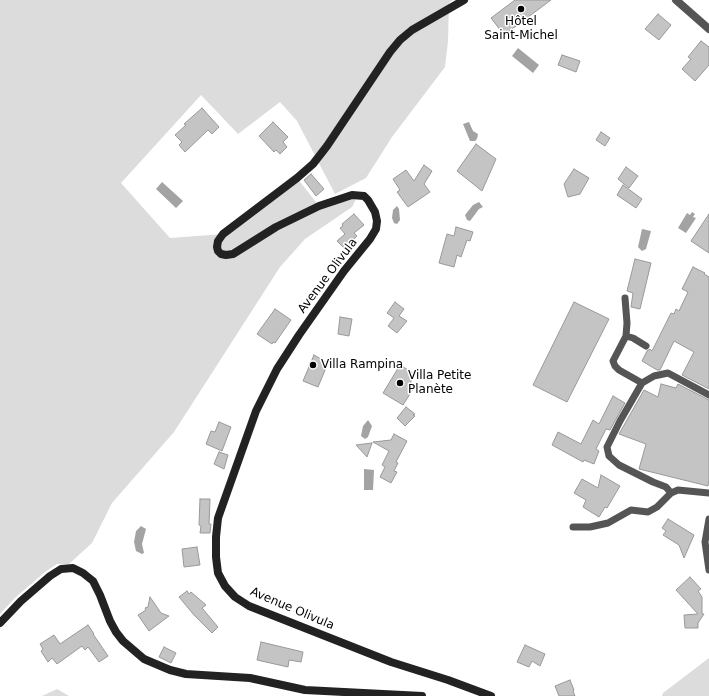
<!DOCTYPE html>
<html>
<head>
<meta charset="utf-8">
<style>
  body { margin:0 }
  canvas { display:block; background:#fff }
</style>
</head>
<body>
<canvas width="709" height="696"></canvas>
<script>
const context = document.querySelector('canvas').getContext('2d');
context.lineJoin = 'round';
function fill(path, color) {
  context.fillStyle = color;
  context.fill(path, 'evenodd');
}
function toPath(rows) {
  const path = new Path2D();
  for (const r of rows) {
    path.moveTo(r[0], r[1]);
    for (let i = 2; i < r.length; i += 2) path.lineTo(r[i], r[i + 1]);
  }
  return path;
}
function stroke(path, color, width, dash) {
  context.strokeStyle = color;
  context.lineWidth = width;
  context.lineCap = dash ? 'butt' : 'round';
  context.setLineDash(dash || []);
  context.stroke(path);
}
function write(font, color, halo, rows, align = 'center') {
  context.font = font + ' "DejaVu Sans",sans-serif';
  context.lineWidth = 3;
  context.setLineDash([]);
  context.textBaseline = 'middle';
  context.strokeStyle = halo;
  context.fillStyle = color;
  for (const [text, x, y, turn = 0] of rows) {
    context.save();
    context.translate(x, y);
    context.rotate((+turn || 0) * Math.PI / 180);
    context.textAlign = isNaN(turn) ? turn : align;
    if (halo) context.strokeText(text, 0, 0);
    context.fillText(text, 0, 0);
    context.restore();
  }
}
const green = toPath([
  [0,0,453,0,449,3,448,41,445,67,392,137,366,178,335,194,297,121,280,102,238,134,201,95,121,183,170,238,223,234,297,178,319,206,358,195,352,207,305,239,280,267,174,432,112,503,92,543,69,564,57,564,45,572,16,597,0,614],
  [709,658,709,696,662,696,663,693],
  [57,689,69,696,42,696]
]);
const water = toPath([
  [518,48,539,65,533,73,512,56],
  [469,122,473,131,478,134,477,139,475,141,470,141,463,124],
  [162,182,183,201,176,208,156,189],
  [479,202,483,207,479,209,470,221,467,220,465,215,473,205],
  [397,206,399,209,400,220,397,224,394,223,392,218,393,210],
  [692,212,695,214,693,217,696,218,686,233,678,228,687,213,690,215],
  [642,229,651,231,646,249,642,251,638,247],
  [368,420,372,426,368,437,365,439,361,436,363,426],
  [364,469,374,470,373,490,364,490],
  [141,526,146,529,142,544,144,553,142,554,136,551,134,542,136,531]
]);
const building = toPath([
  [515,0,551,0,504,35,491,18,515,0],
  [658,14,671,25,659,40,645,29,658,14],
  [701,41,709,47,709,65,695,81,682,69,691,59,688,57,701,41],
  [562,55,580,61,576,72,558,65,562,55],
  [202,108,219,127,212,134,208,130,185,152,179,145,182,142,175,135,186,125,184,124,202,108],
  [273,122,288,137,283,142,287,147,280,154,276,150,274,152,259,136,273,122],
  [601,132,610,138,605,146,596,140,601,132],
  [476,144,496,159,482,191,457,171,476,144],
  [424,165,432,171,424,184,430,192,408,207,397,192,400,190,393,179,406,170,414,181,424,165],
  [626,167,638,176,629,188,618,179,626,167],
  [574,169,589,178,580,194,568,197,564,184,574,169],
  [311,174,324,189,316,196,304,180,311,174],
  [623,185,642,199,636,208,617,195,623,185],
  [354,214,364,225,354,233,357,236,344,248,337,241,345,234,340,228,343,226,342,224,354,214],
  [709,214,709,253,691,241,709,214],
  [456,227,473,232,470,241,467,240,461,257,457,255,454,267,439,263,447,234,454,236,456,227],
  [635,259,651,263,640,309,631,307,633,293,627,291,635,259],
  [693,267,705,273,704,274,709,277,709,389,682,375,694,352,674,341,660,370,657,370,642,361,647,351,650,349,652,351,671,313,674,314,676,309,679,311,688,292,682,289,693,267],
  [395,302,404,309,399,316,407,321,397,333,388,326,394,318,387,313,395,302],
  [574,302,609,319,567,402,533,385,574,302],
  [275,309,291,320,275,343,273,342,272,344,257,334,275,309],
  [340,317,352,319,349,336,338,334,340,317],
  [314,355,328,363,318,387,303,381,314,355],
  [400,365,415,374,410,383,415,386,403,405,383,393,400,365],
  [661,384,676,388,678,384,709,400,709,480,708,486,639,469,646,444,619,434,644,390,658,397,661,384],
  [613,396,625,403,610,430,606,429,596,449,599,451,594,464,584,460,583,462,552,445,558,432,581,444,593,420,599,424,613,396],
  [406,407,415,414,413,415,415,416,405,426,397,418,406,407],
  [219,422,231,427,222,451,206,444,211,431,215,432,219,422],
  [394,434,407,441,396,462,398,463,394,471,397,472,391,483,380,477,385,467,382,465,389,451,373,442,391,440,394,434],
  [372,443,367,457,356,445,372,443],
  [219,452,228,455,224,469,214,464,219,452],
  [601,475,620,486,607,508,605,507,599,517,583,507,586,500,574,493,582,479,598,488,601,475],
  [200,499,210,499,209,524,211,524,210,533,200,533,201,526,199,525,200,499],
  [668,519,694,535,684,558,679,545,663,535,666,531,662,528,668,519],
  [197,547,200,565,184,567,182,549,197,547],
  [690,577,701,589,698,591,702,597,702,614,704,614,698,623,698,628,685,628,684,615,698,614,676,590,690,577],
  [187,591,189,594,191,592,206,605,202,608,218,627,212,633,194,615,179,597,187,591],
  [150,597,161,613,169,616,149,631,138,615,146,610,145,608,148,607,150,597],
  [88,625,94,634,93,634,108,656,99,662,88,647,85,650,82,646,57,664,52,658,48,662,41,651,43,649,40,644,54,635,60,644,88,625],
  [261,642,303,652,301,662,289,660,288,667,257,660,261,642],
  [525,645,545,654,540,666,532,661,529,667,517,662,525,645],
  [164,647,176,653,171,663,159,657,164,647],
  [570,680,574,690,573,691,575,696,559,696,555,686,570,680]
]);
const lane = toPath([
  [625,298,627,323,626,336,613,361,615,366,619,370,642,383],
  [626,336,633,338,646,346],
  [671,493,666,487,653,482,619,465,609,456,607,447,620,421,642,383,654,376,668,373,709,395],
  [709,519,705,542,709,570],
  [573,527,590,527,608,523,631,510,648,512,657,507,671,493,678,490,709,493]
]);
const street = toPath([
  [676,0,709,29]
]);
const secondary = toPath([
  [464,0,412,30,400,40,390,52,327,146,313,164,297,178,223,234,218,241,217,247,218,251,221,254,226,255,233,254,276,227,319,206,352,195,364,196,368,200,375,212,377,221,376,229,370,239,344,271,299,335,277,369,256,411,218,518,216,537,216,557,218,573,225,586,235,597,249,606,391,662,448,680,491,696],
  [0,623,21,601,50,576,61,569,73,568,83,573,93,581,100,595,110,621,116,632,123,641,144,659,170,670,186,674,250,678,305,690,422,696]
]);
const markers = [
  [521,9,4,"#000"],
  [313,365,4,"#000"],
  [400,383,4,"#000"]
];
const poiNames = [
  ["Hôtel",521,22,"center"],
  ["Saint-Michel",521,36,"center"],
  ["Villa Rampina",321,365],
  ["Villa Petite",408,376],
  ["Planète",408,390]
];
const streetNames = [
  ["Avenue Olivula",328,276,-53],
  ["Avenue Olivula",292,609,23]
];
fill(green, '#dcdcdc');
fill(water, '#a3a3a3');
fill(building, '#c4c4c4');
stroke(building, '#999', 1);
stroke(lane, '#555', 7);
stroke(street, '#555', 8);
stroke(secondary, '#222', 8);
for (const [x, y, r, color] of markers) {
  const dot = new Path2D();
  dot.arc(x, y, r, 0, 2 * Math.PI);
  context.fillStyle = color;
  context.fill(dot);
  stroke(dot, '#fff', 1.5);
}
write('12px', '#000', '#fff', poiNames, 'left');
write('12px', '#000', '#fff', streetNames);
</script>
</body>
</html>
